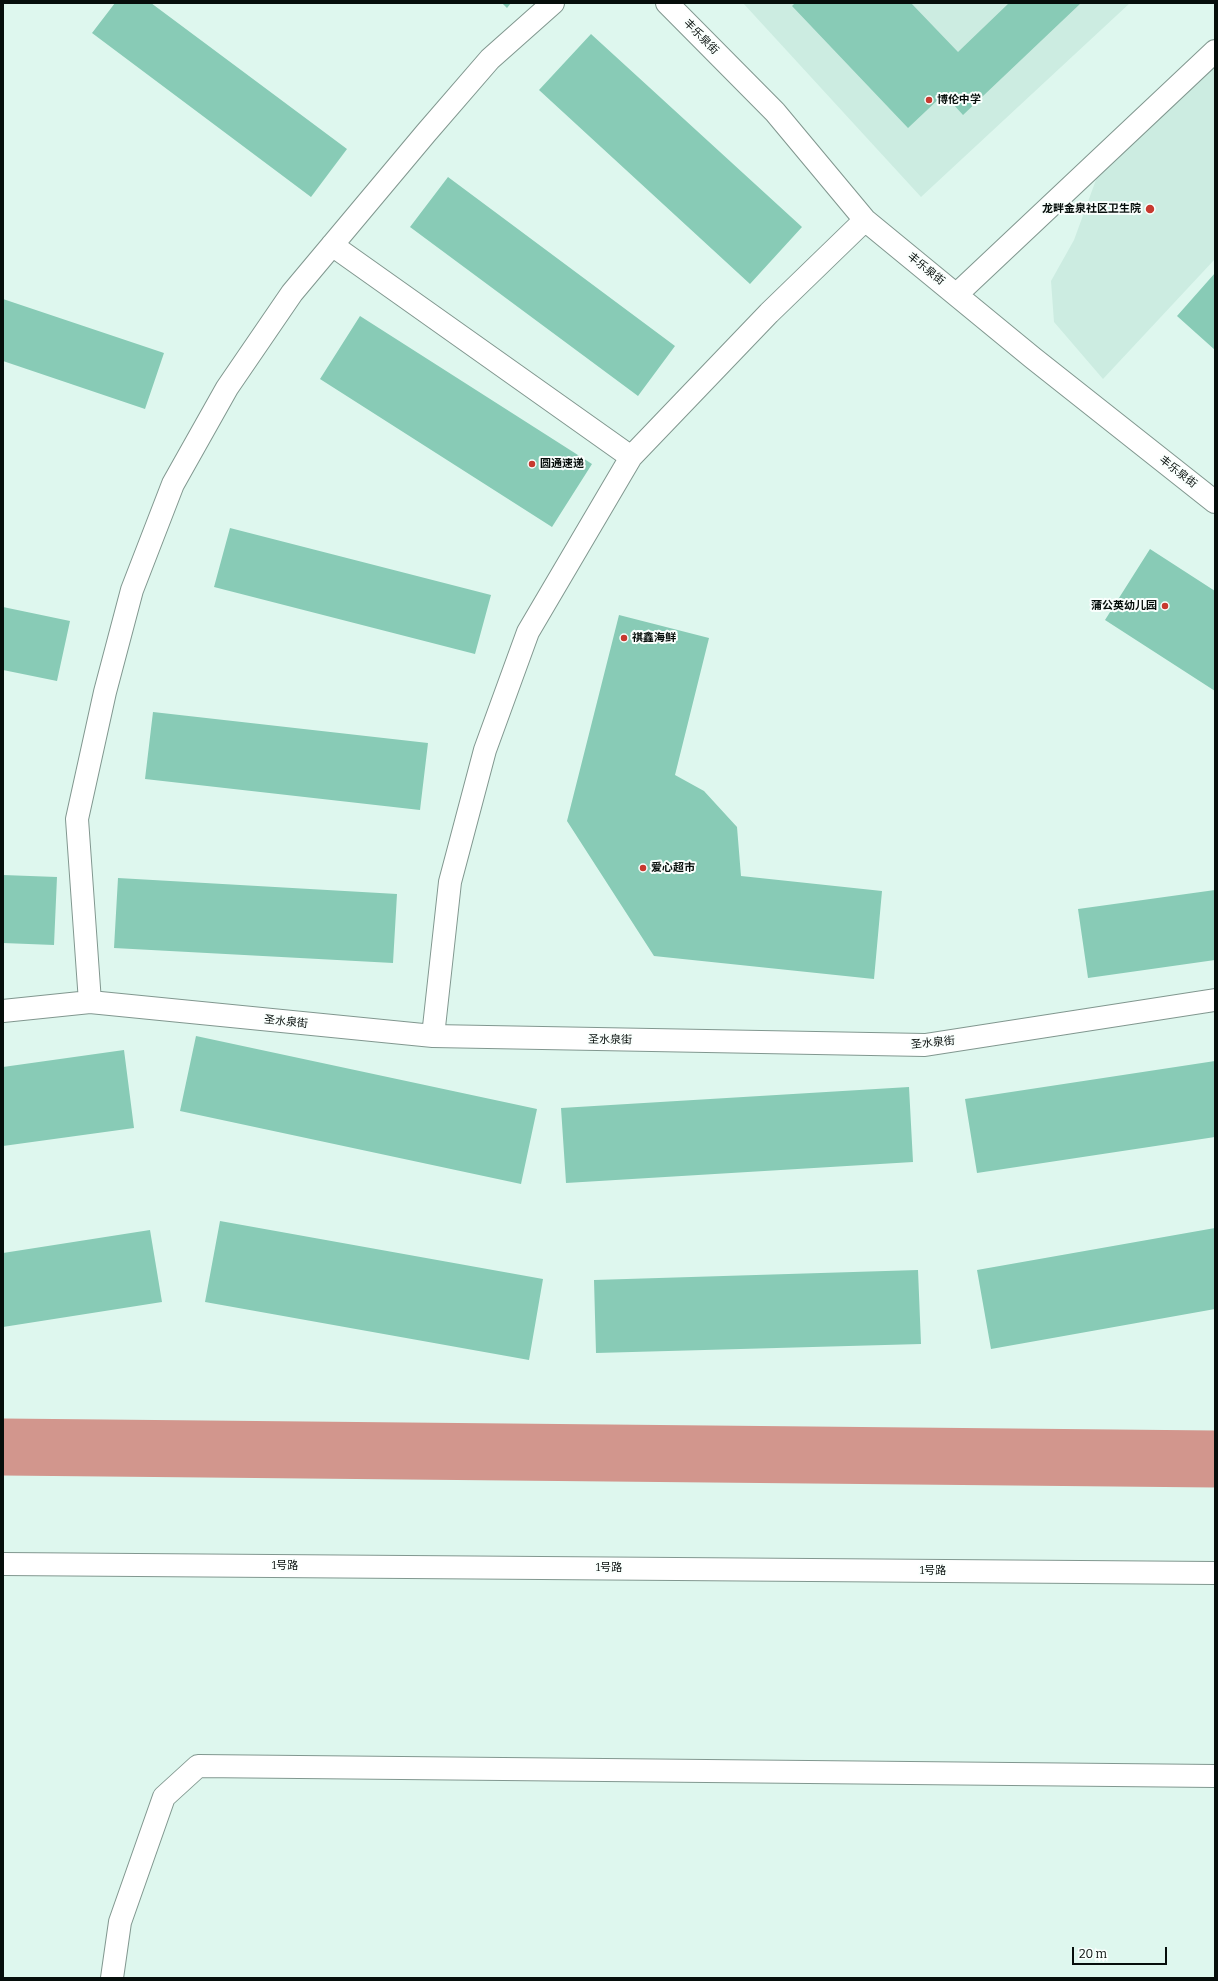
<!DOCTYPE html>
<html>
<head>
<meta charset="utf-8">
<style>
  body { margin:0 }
  #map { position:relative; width:1218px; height:1981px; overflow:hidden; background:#def7ee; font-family:Bitter,serif }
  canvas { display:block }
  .frame { position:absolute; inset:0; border:4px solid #060e0b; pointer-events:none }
  .scale { position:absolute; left:1072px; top:1947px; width:95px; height:18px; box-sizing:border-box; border:2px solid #060e0b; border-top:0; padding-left:5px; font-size:12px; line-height:14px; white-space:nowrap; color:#060e0b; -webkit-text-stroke:3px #fafffd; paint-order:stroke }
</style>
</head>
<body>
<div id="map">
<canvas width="1218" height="1981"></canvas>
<div class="frame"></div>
<div class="scale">20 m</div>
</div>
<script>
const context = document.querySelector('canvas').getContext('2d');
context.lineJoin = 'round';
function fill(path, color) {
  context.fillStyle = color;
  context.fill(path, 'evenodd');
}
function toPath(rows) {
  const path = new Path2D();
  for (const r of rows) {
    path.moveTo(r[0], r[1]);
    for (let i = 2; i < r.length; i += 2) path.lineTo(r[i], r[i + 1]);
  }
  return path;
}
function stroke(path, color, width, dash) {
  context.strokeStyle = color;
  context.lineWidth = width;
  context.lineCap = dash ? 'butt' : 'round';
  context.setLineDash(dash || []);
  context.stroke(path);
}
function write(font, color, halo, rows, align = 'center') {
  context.font = font + ' Bitter,"Noto Sans SC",serif';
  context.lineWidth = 4;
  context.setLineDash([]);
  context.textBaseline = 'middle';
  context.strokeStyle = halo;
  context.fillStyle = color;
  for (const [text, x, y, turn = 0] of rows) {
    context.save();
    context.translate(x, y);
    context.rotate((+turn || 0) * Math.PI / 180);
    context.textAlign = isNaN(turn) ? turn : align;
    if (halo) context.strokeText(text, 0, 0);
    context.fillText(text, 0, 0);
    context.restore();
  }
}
const built = toPath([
  [743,3,1130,3,921,197],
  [1215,65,1215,259,1103,379,1054,322,1051,281,1074,240,1097,177]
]);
const river = toPath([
  [3,1447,1215,1459]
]);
const building = toPath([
  [115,3,151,3,347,149,311,197,92,33],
  [502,3,511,3,507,8],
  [795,3,911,3,958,52,1009,3,1081,3,963,115,944,94,908,128,792,6],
  [591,34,802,227,750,284,539,90],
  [448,177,675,346,638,396,410,227],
  [1215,273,1215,350,1177,316],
  [3,299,164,353,145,409,3,361],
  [360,316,592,464,552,527,320,379],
  [230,528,491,595,475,654,214,587],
  [1150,549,1215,591,1215,691,1105,620],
  [3,607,70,621,57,681,3,670],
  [619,615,709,638,675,775,704,791,737,827,741,876,882,891,874,979,654,956,567,821],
  [153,712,428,743,420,810,145,779],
  [3,875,57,877,54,945,3,943],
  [118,878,397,894,393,963,114,948],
  [1215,890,1215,960,1088,978,1078,909],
  [196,1036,537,1109,521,1184,180,1111],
  [124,1050,134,1128,3,1146,3,1067],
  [1215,1061,1215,1137,977,1173,965,1099],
  [909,1087,913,1162,566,1183,561,1108],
  [220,1221,543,1279,529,1360,205,1302],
  [1215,1228,1215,1309,991,1349,977,1270],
  [150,1230,162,1302,3,1327,3,1253],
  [918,1270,921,1344,596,1353,594,1280]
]);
const minor = toPath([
  [667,3,775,112,865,220,1033,358,1215,502],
  [332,245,631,457],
  [957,294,1215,51],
  [90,1002,77,819,105,692,132,590,173,484,227,388,292,293,426,133,490,59,553,3],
  [3,1011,90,1002,433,1036,925,1045,1215,1000],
  [433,1036,450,882,485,750,528,632,631,457,769,313,865,220],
  [3,1564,1215,1573],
  [112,1978,120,1922,164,1797,198,1766,1215,1776]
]);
const markers = [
  [929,100,4,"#c7392f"],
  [1150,209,5,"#c7392f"],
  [532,464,4,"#c7392f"],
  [1165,606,4,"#c7392f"],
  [624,638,4,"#c7392f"],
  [643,868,4,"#c7392f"]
];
const streetNames = [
  ["丰乐泉街",701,37,45],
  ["丰乐泉街",926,269,39],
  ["丰乐泉街",1178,472,38],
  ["圣水泉街",286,1022,6],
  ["圣水泉街",610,1040,1],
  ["圣水泉街",933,1043,-5],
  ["1号路",285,1566],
  ["1号路",609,1568],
  ["1号路",933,1571]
];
const poiNames = [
  ["博伦中学",937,100],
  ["龙畔金泉社区卫生院",1141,209,"right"],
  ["圆通速递",540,464],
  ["蒲公英幼儿园",1157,606,"right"],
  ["祺鑫海鲜",632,638],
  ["爱心超市",651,868]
];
fill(built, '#ccece1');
stroke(river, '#d2968d', 57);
fill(building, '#88cbb6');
stroke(minor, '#81978f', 24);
stroke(minor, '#fff', 22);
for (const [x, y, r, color] of markers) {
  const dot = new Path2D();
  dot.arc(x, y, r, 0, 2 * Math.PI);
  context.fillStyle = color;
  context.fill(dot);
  stroke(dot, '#fafffd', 1.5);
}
write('11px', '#060e0b', '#fafffd', streetNames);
write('bold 11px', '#060e0b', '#fafffd', poiNames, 'left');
</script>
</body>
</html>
